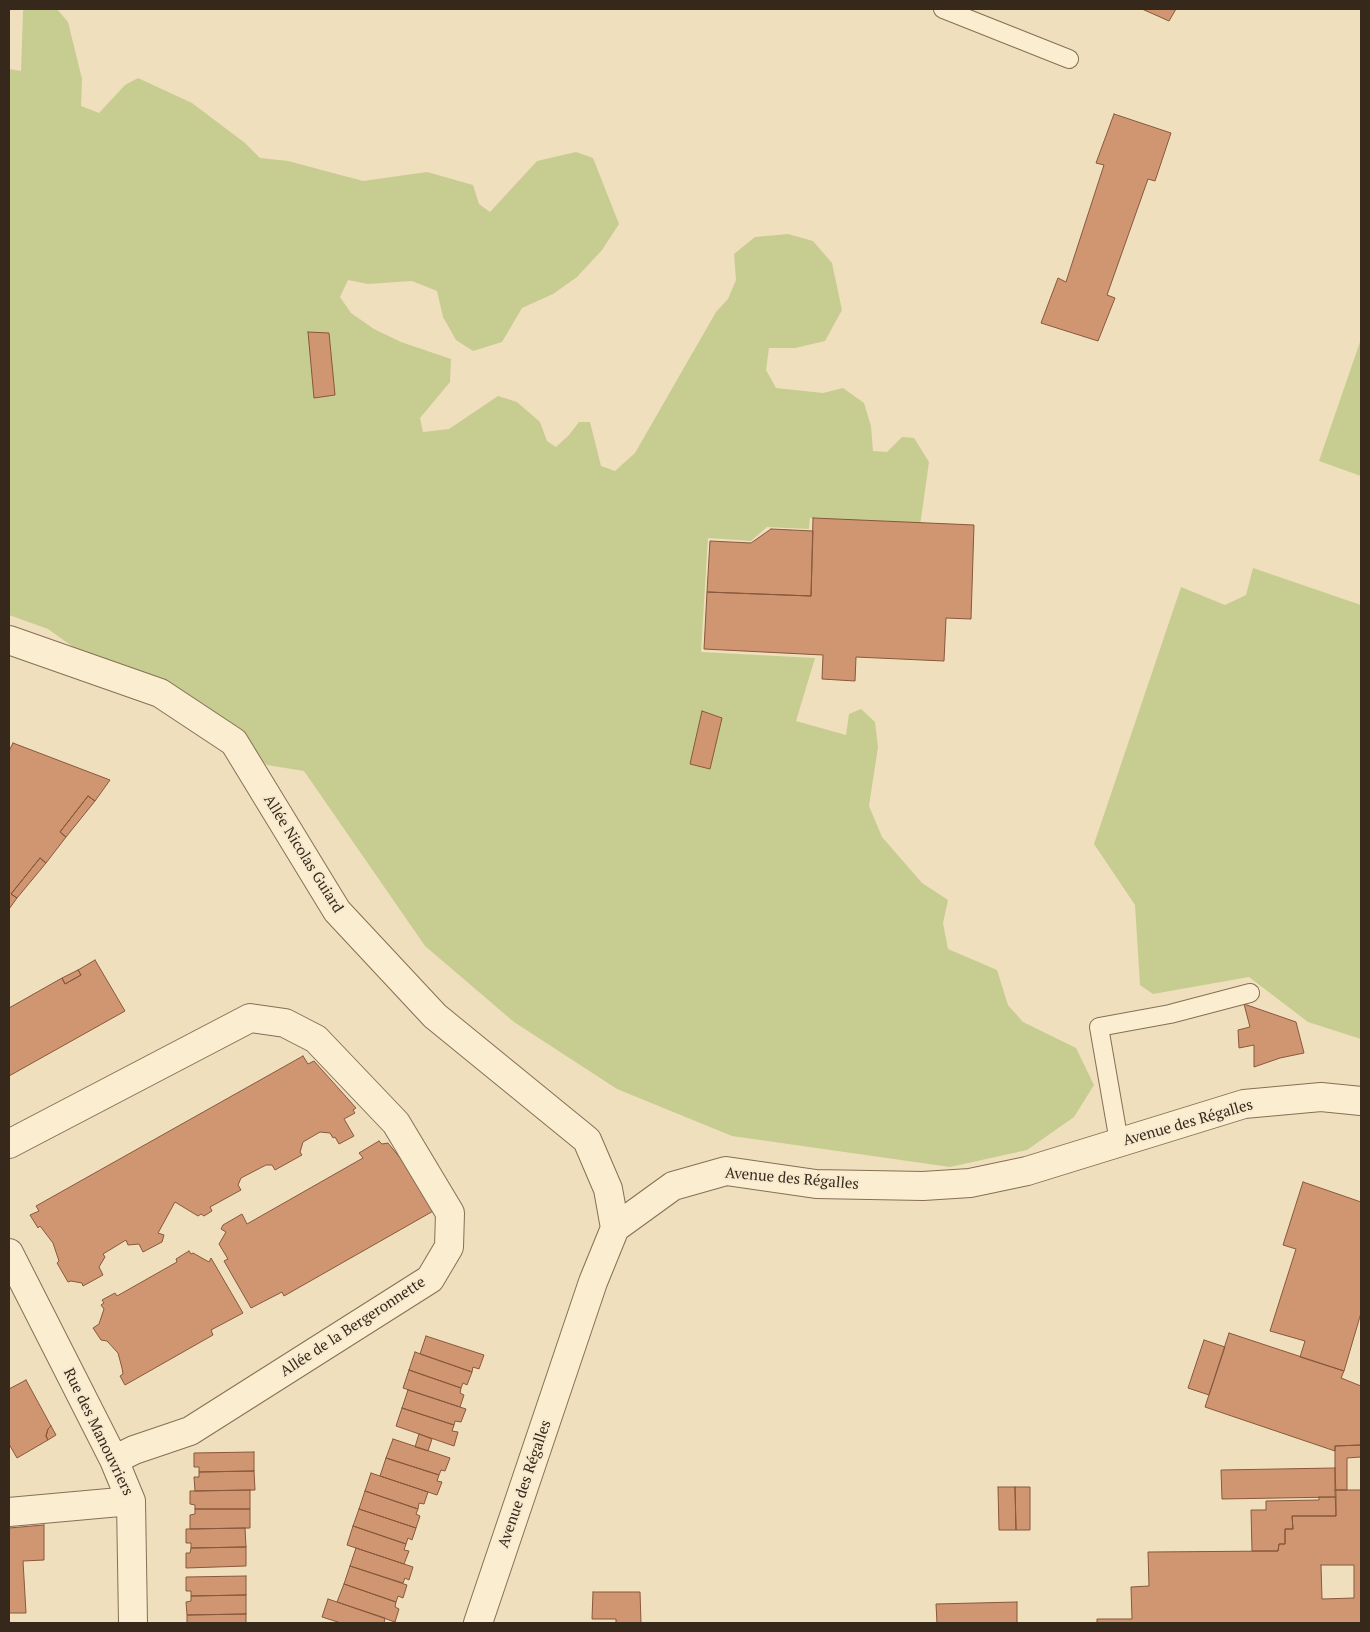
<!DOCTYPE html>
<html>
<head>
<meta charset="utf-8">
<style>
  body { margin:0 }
  #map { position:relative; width:1370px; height:1632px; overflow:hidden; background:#efdfbd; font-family:"PT Serif",serif }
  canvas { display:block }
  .frame { position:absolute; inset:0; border:10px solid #36281b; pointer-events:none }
</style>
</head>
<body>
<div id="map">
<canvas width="1370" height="1632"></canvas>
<div class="frame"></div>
</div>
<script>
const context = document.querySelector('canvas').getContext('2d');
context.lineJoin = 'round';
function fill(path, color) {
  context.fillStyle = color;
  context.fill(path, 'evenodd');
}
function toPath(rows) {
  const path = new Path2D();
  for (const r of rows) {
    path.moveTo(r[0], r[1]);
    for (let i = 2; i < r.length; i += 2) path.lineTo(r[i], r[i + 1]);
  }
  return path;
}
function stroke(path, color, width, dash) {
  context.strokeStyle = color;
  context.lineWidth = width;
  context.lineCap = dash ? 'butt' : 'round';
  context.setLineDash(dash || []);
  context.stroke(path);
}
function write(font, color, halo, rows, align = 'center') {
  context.font = font + ' "PT Serif",serif';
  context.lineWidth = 4;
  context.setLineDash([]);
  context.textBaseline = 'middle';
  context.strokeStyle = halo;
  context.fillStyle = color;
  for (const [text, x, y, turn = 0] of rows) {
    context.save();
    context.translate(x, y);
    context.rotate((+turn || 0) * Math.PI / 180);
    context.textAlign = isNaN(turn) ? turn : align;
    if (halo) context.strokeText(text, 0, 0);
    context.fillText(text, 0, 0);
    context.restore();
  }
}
const green = toPath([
  [25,9,57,9,68,22,82,79,81,106,99,113,125,85,138,78,192,103,245,143,260,158,288,161,363,181,427,172,473,185,479,204,490,212,537,161,576,152,593,158,619,224,602,250,577,277,553,294,522,308,502,342,473,351,456,340,443,317,437,291,412,281,368,284,348,280,340,297,351,313,374,329,401,342,451,359,450,382,420,418,423,432,449,429,498,396,517,402,540,422,547,441,556,447,569,435,579,422,590,422,601,466,615,471,635,453,716,312,728,299,736,280,734,254,755,237,788,234,813,241,832,263,842,310,825,341,795,348,769,348,766,370,776,388,823,393,843,388,864,403,871,426,873,451,887,452,902,437,914,438,929,462,919,533,810,518,809,529,767,527,751,541,708,538,701,652,815,658,796,721,846,735,849,714,861,709,875,722,878,747,869,806,882,837,922,883,948,900,943,923,948,949,997,970,1008,1005,1023,1022,1076,1048,1094,1085,1074,1117,1027,1150,950,1167,732,1136,617,1089,514,1022,425,946,304,771,267,765,225,737,107,671,48,629,9,615,9,69,21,71,23,11],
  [1361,339,1361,476,1319,461],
  [1253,568,1361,605,1361,1039,1308,1022,1249,977,1153,994,1140,985,1135,905,1094,844,1181,587,1225,605,1246,595]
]);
const building = toPath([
  [1142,9,1176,9,1169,21,1142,9],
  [1114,114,1171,133,1155,181,1148,179,1107,295,1115,298,1098,341,1041,323,1058,278,1066,282,1104,165,1096,163,1114,114],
  [308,332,329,333,335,395,314,398,308,332],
  [813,518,974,525,971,619,946,618,944,661,856,657,855,681,822,679,823,655,704,649,707,592,811,596,813,518],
  [771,529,813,531,811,596,707,592,710,541,751,543,771,529],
  [702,711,722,718,710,769,690,764,702,711],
  [13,743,110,780,95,801,88,796,60,832,66,837,46,863,40,858,11,894,17,898,9,909,9,751,13,743],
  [88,796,95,801,66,837,60,832,88,796],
  [40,858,46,863,17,898,11,894,40,858],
  [95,960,125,1011,9,1076,9,1008,62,978,65,984,81,975,78,970,95,960],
  [78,970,81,975,65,984,62,978,78,970],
  [1244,1004,1296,1022,1304,1053,1280,1058,1254,1067,1254,1045,1239,1048,1238,1030,1250,1027,1244,1004],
  [303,1056,308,1064,314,1061,356,1108,353,1110,355,1113,344,1119,354,1136,339,1144,335,1137,333,1138,330,1133,320,1132,303,1142,300,1152,302,1155,275,1170,272,1165,266,1165,241,1178,238,1185,241,1190,210,1207,212,1211,204,1216,201,1214,198,1216,175,1202,158,1233,164,1235,162,1242,143,1252,139,1244,128,1245,126,1240,103,1254,105,1257,99,1267,103,1275,83,1286,82,1283,71,1281,68,1282,57,1263,59,1261,53,1243,40,1226,38,1228,30,1215,39,1211,36,1206,303,1056],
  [379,1141,382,1144,388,1143,405,1164,435,1210,284,1296,282,1292,251,1308,224,1261,228,1259,219,1244,226,1232,221,1229,223,1225,242,1214,247,1224,363,1158,359,1153,379,1141],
  [1303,1182,1361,1202,1361,1313,1344,1371,1300,1357,1305,1341,1270,1331,1296,1249,1283,1245,1303,1182],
  [189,1251,191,1254,193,1253,209,1262,211,1258,243,1313,211,1330,213,1335,125,1385,120,1376,123,1374,122,1368,118,1353,107,1341,101,1340,93,1328,99,1324,104,1309,101,1305,104,1303,102,1300,115,1293,117,1296,177,1262,176,1259,189,1251],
  [1229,1333,1344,1371,1341,1378,1361,1386,1361,1445,1335,1446,1335,1451,1205,1407,1229,1333],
  [426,1336,484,1355,479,1369,473,1367,472,1372,420,1354,426,1336],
  [1204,1340,1225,1347,1209,1395,1188,1388,1204,1340],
  [415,1352,472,1372,467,1385,463,1383,461,1388,409,1370,415,1352],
  [409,1370,461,1388,460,1393,464,1395,460,1407,403,1388,409,1370],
  [26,1380,51,1426,48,1429,46,1436,48,1440,17,1458,9,1444,9,1389,26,1380],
  [408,1390,466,1409,461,1422,455,1421,454,1425,402,1408,408,1390],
  [402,1408,454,1425,452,1431,458,1432,454,1446,396,1426,402,1408],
  [51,1426,56,1435,48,1440,46,1436,48,1429,51,1426],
  [419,1434,432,1439,428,1451,415,1447,419,1434],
  [393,1439,450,1458,445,1471,441,1470,439,1475,386,1458,393,1439],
  [1361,1445,1361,1457,1347,1458,1347,1490,1335,1490,1335,1446,1361,1445],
  [254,1452,254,1471,199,1472,199,1467,194,1467,194,1453,254,1452],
  [386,1458,439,1475,437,1481,442,1482,437,1495,380,1476,386,1458],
  [1335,1468,1336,1497,1222,1499,1221,1470,1335,1468],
  [254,1471,255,1490,195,1491,194,1477,199,1477,199,1472,254,1471],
  [371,1473,428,1492,424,1504,419,1503,418,1509,365,1491,371,1473],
  [998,1487,1015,1487,1016,1530,999,1530,998,1487],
  [1015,1487,1030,1487,1030,1530,1016,1530,1015,1487],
  [250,1490,250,1509,195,1509,195,1505,190,1504,190,1491,250,1490],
  [1335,1490,1361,1490,1361,1623,1097,1623,1097,1619,1132,1619,1131,1587,1149,1586,1148,1552,1278,1551,1279,1544,1285,1544,1285,1529,1293,1529,1292,1516,1336,1516,1335,1490],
  [1321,1565,1354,1565,1354,1598,1322,1599,1321,1565],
  [365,1491,418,1509,416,1514,420,1516,416,1528,359,1509,365,1491],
  [1319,1497,1336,1497,1336,1516,1292,1516,1293,1529,1285,1529,1285,1544,1279,1544,1278,1551,1252,1551,1251,1510,1266,1510,1266,1501,1319,1500,1319,1497],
  [195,1509,250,1509,250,1528,190,1529,190,1515,195,1514,195,1509],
  [359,1509,416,1528,412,1540,408,1538,406,1544,353,1526,359,1509],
  [44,1525,44,1560,23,1561,26,1613,9,1613,9,1528,44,1525],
  [353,1526,406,1544,404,1550,409,1551,404,1564,347,1545,353,1526],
  [245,1528,246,1547,191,1548,191,1543,186,1543,186,1529,245,1528],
  [246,1547,246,1566,186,1568,186,1553,190,1553,191,1548,246,1547],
  [356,1548,413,1567,409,1580,405,1578,403,1583,350,1566,356,1548],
  [350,1566,407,1585,403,1598,398,1596,396,1602,344,1584,350,1566],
  [246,1576,246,1595,191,1596,191,1591,186,1591,186,1577,246,1576],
  [344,1584,396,1602,395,1607,399,1609,395,1622,337,1602,344,1584],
  [593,1592,640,1592,641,1623,616,1623,616,1619,592,1619,593,1592],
  [246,1595,246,1614,187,1615,186,1602,191,1601,191,1596,246,1595],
  [328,1599,385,1618,384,1623,341,1623,322,1617,328,1599],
  [1017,1602,1017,1623,937,1623,936,1604,1017,1602],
  [246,1614,246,1623,187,1623,187,1615,246,1614]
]);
const lane = toPath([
  [943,9,1069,59],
  [1119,1142,1099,1027,1170,1014,1250,993]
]);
const street = toPath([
  [9,640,160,693,234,742,337,911,435,1016,587,1140,608,1189,615,1228],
  [9,1144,250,1018,285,1023,316,1039,396,1123,450,1213,449,1247,430,1279,190,1431,134,1450,114,1460],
  [9,1253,114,1460,131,1501,133,1623],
  [9,1512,131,1501],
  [478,1623,593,1282,615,1228,673,1186,726,1171,816,1184,923,1186,970,1183,1027,1171,1244,1104,1321,1097,1361,1101]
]);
const streetNames = [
  ["Allée Nicolas Guiard",303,854,58],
  ["Avenue des Régalles",1188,1123,-16],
  ["Avenue des Régalles",792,1179,5],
  ["Allée de la Bergeronnette",353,1327,-33],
  ["Rue des Manouvriers",98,1432,64],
  ["Avenue des Régalles",525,1484,-71]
];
fill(green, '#c7cd91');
fill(building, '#cf9671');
stroke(building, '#87583b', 1);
stroke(lane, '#876f56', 20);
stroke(street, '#876f56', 30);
stroke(lane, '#faedd0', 18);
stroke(street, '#faedd0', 28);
write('15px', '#36281b', '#f6e9cd', streetNames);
</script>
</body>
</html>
